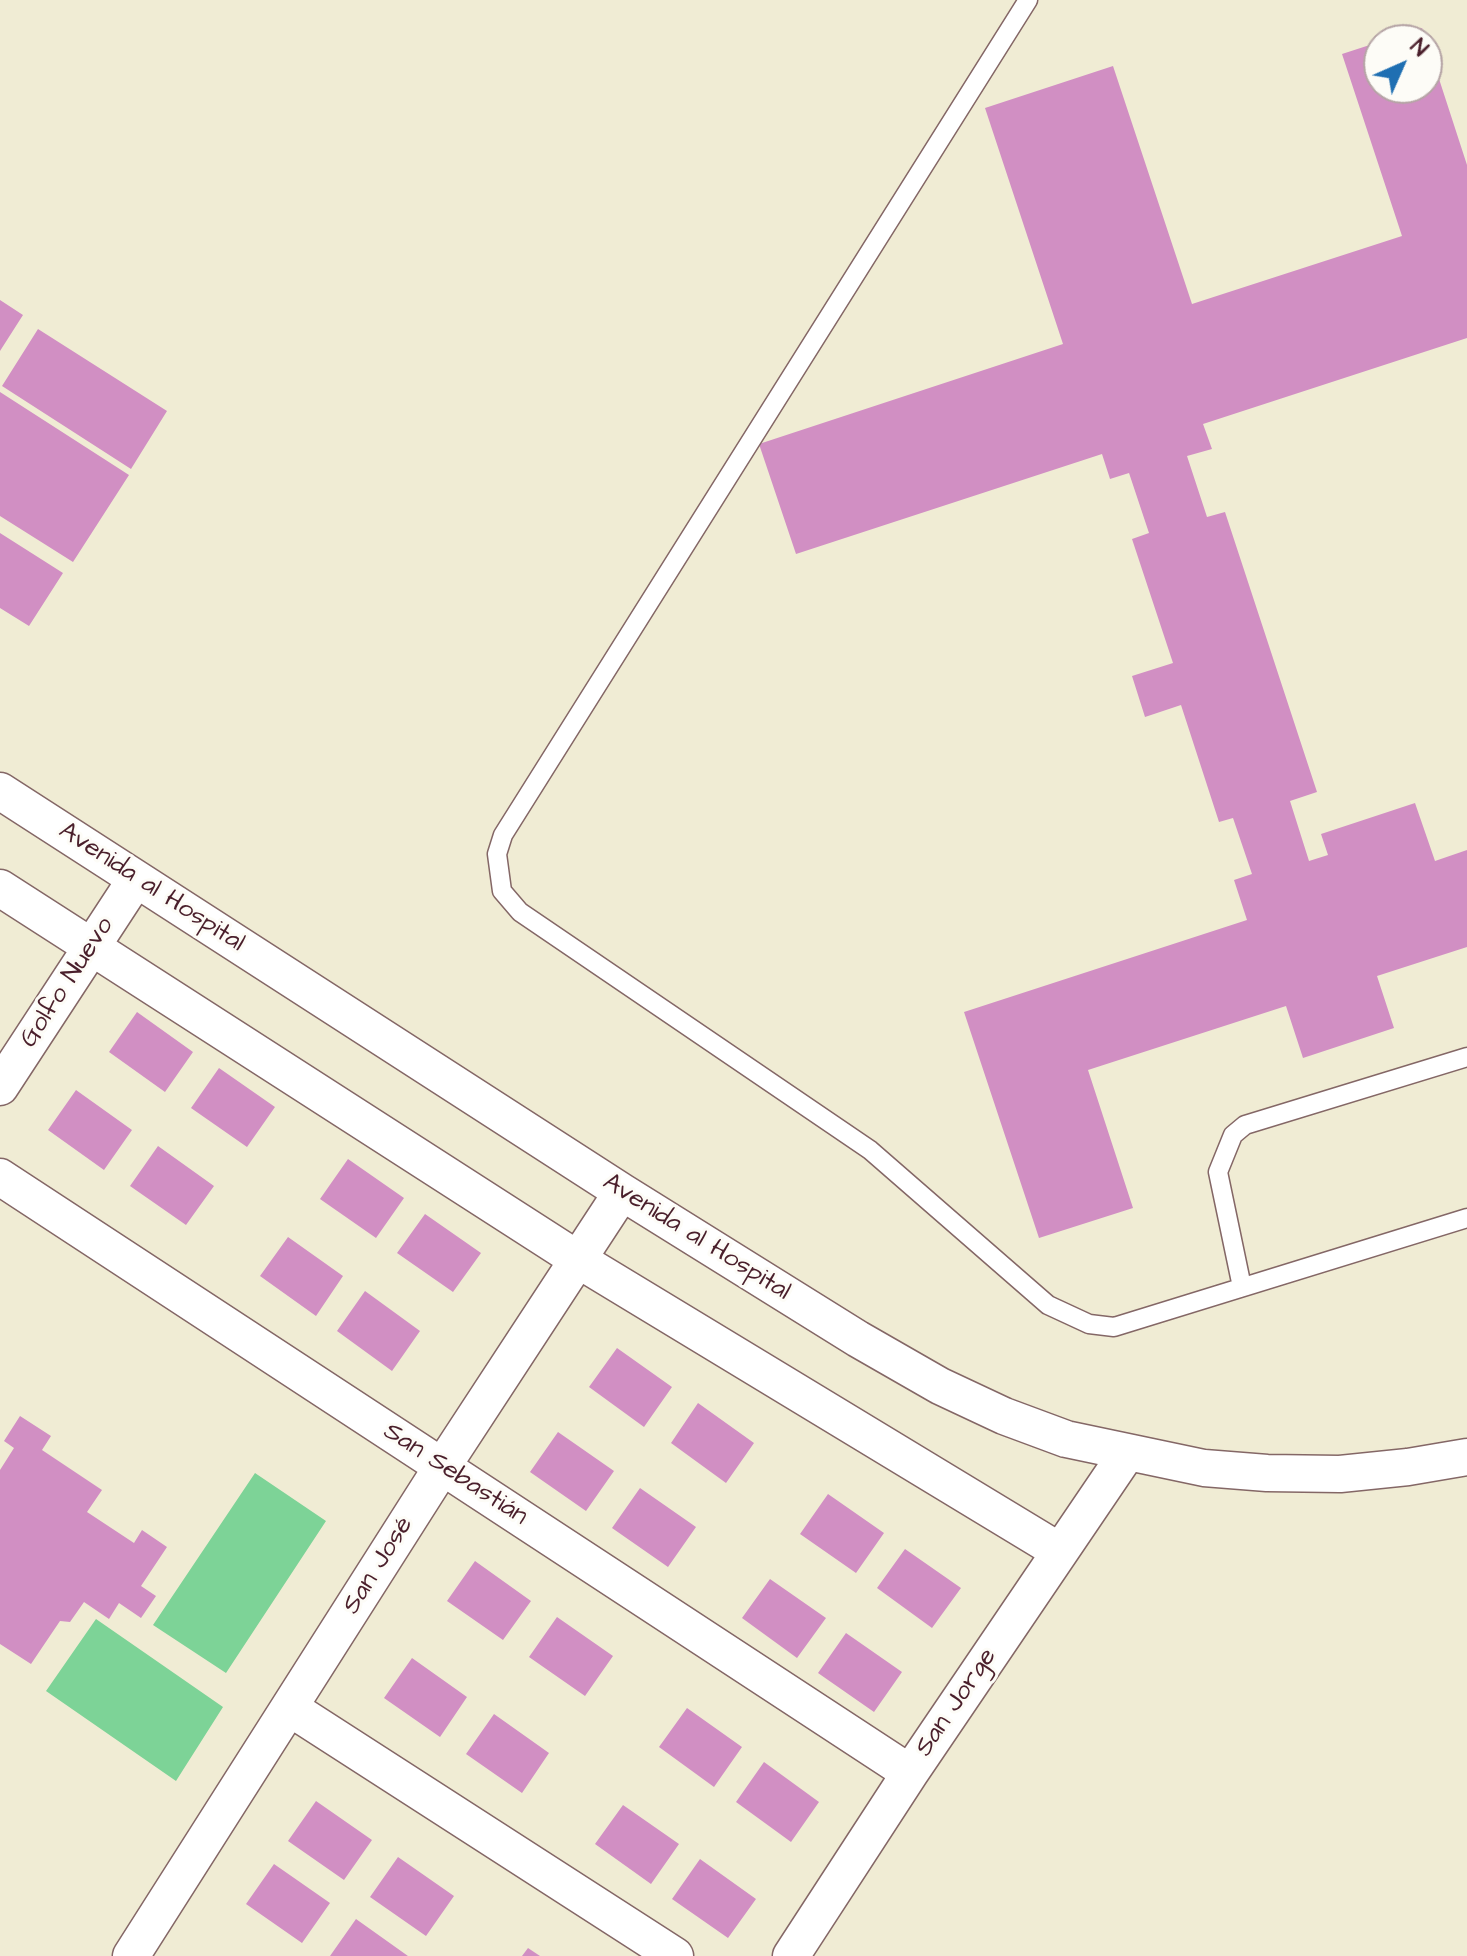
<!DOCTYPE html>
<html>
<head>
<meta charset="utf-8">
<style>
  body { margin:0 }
  #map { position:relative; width:1467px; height:1956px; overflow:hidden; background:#f0ecd4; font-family:"Architects Daughter",sans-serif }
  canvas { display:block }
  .north { position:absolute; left:1363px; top:24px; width:80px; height:80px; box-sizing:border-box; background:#fdfcf7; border:2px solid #b5a4a5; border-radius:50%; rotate:45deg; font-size:22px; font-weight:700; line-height:32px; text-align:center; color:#4a1f2b }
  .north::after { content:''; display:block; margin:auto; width:28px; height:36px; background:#1f6fb2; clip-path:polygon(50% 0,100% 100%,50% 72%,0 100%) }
</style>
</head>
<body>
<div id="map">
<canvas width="1467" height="1956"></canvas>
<div class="north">N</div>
</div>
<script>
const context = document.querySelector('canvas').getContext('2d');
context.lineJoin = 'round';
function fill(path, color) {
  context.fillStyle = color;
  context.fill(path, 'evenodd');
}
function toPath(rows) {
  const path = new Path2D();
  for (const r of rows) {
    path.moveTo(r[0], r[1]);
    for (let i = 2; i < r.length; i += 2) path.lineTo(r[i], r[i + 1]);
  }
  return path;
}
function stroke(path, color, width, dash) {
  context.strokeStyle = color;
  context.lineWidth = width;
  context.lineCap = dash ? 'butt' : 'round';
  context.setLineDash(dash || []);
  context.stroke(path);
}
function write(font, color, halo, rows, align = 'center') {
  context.font = font + ' "Architects Daughter",sans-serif';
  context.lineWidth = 6;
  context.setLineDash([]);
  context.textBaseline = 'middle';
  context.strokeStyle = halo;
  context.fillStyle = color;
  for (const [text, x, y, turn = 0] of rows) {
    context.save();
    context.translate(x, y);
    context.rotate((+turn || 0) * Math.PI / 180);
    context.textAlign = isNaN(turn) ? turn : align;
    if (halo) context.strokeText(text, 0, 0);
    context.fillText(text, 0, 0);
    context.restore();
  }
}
const green = toPath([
  [255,1473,326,1521,226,1673,153,1625],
  [96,1619,223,1707,176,1781,46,1691]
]);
const building = toPath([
  [1422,28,1426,40,1388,40,1388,39],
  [1379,42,1379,88,1427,88,1428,45,1467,165,1467,338,1203,424,1212,449,1187,456,1207,517,1225,512,1317,792,1290,801,1309,861,1328,855,1321,834,1415,803,1435,861,1467,850,1467,947,1377,976,1394,1028,1303,1058,1286,1006,1088,1070,1133,1208,1039,1238,964,1012,1247,920,1234,880,1252,874,1233,818,1219,822,1181,705,1145,717,1132,676,1173,663,1132,539,1149,533,1129,473,1110,479,1102,454,796,554,759,444,1063,344,985,108,1113,66,1192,304,1402,236,1342,54],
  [0,300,23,315,0,351],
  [38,329,167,411,131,469,2,386],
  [0,392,129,475,73,562,0,516],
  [0,533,63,573,29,626,0,608],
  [137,1012,193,1052,165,1092,109,1052],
  [219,1068,275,1107,247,1147,191,1108],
  [76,1090,132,1130,104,1170,48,1130],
  [158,1146,214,1186,186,1225,130,1186],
  [348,1159,404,1198,376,1238,320,1199],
  [425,1214,481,1253,453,1292,397,1253],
  [288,1237,343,1276,316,1316,260,1276],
  [365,1291,420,1331,392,1371,337,1331],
  [617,1348,672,1387,644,1427,589,1387],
  [698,1403,754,1443,726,1483,671,1443],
  [20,1416,51,1436,42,1450,102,1490,87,1512,134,1543,142,1530,167,1547,141,1586,156,1596,141,1618,119,1603,109,1619,84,1602,70,1622,60,1621,31,1664,0,1644,0,1470,14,1448,4,1441],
  [558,1432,614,1471,586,1511,530,1472],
  [640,1488,696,1527,668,1567,612,1528],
  [828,1494,884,1533,856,1573,800,1534],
  [905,1549,961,1588,932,1628,877,1588],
  [475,1561,531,1601,503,1640,447,1601],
  [770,1579,826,1618,797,1658,742,1618],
  [557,1617,613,1656,585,1696,529,1657],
  [846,1633,902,1672,874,1712,818,1673],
  [412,1658,467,1697,440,1737,384,1698],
  [687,1708,742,1747,714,1787,659,1747],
  [494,1714,549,1753,522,1793,466,1754],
  [764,1762,819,1802,791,1842,736,1802],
  [316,1801,372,1840,344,1880,288,1841],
  [623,1805,679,1844,651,1884,595,1844],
  [398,1857,454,1896,426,1936,370,1897],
  [700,1859,756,1899,728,1938,672,1899],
  [274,1864,330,1903,302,1943,246,1904],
  [356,1919,408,1956,330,1956],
  [528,1948,540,1956,522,1956]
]);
const lane = toPath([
  [1028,0,503,835,497,854,502,891,520,912,870,1150,1048,1305,1089,1324,1114,1327,1467,1218],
  [1242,1287,1218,1172,1233,1135,1245,1125,1467,1057]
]);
const street = toPath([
  [0,791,622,1192,858,1339,940,1386,1004,1416,1066,1439,1204,1468,1267,1473,1340,1474,1408,1467,1467,1457],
  [0,888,577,1259,1059,1551],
  [0,1087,136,879],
  [0,1177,910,1773],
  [290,1708,675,1956],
  [131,1956,442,1467,622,1192],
  [791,1956,910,1773,1127,1453]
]);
const streetNames = [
  ["Avenida al Hospital",151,888,33],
  ["Golfo Nuevo",68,983,-57],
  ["Avenida al Hospital",696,1238,32],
  ["San Sebastián",455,1475,33],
  ["San José",379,1566,-58],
  ["San Jorge",957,1703,-56]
];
fill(green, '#7dd397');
fill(building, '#d18fc3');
stroke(lane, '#846766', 21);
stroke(street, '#846766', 39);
stroke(lane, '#fff', 18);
stroke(street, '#fff', 36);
write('26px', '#4a1f2b', '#fdfcf7', streetNames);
</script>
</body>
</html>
